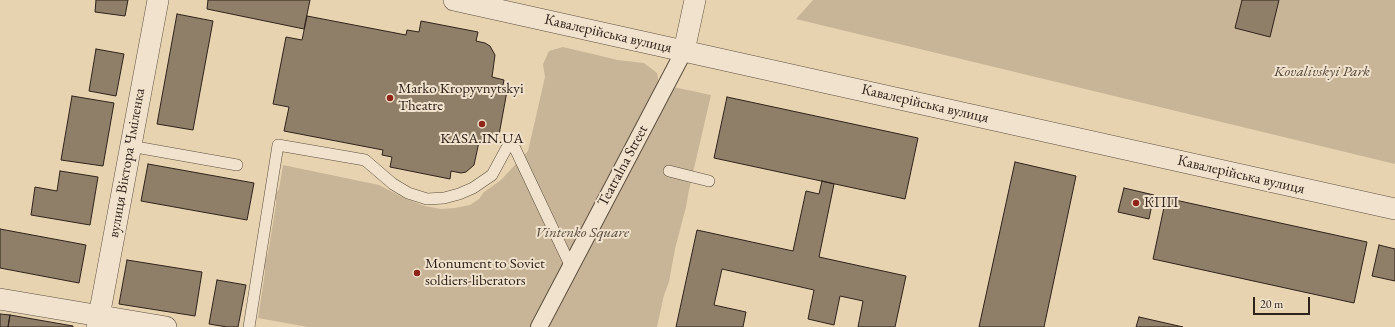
<!DOCTYPE html>
<html>
<head>
<meta charset="utf-8">
<style>
  body { margin:0 }
  #map { position:relative; width:1395px; height:327px; overflow:hidden; background:#e8d3b0; font-family:"EB Garamond",serif }
  canvas { display:block }
  .scale { position:absolute; left:1253px; top:297px; width:57px; height:18px; box-sizing:border-box; border:2px solid #2e221b; border-top:0; padding-left:5px; font-size:12px; line-height:14px; white-space:nowrap; color:#2e221b; -webkit-text-stroke:3px #f0e2cc; paint-order:stroke }
</style>
</head>
<body>
<div id="map">
<canvas width="1395" height="327"></canvas>
<div class="scale">20 m</div>
</div>
<script>
const context = document.querySelector('canvas').getContext('2d');
context.lineJoin = 'round';
function fill(path, color) {
  context.fillStyle = color;
  context.fill(path, 'evenodd');
}
function toPath(rows) {
  const path = new Path2D();
  for (const r of rows) {
    path.moveTo(r[0], r[1]);
    for (let i = 2; i < r.length; i += 2) path.lineTo(r[i], r[i + 1]);
  }
  return path;
}
function stroke(path, color, width, dash) {
  context.strokeStyle = color;
  context.lineWidth = width;
  context.lineCap = dash ? 'butt' : 'round';
  context.setLineDash(dash || []);
  context.stroke(path);
}
function write(font, color, halo, rows, align = 'center') {
  context.font = font + ' "EB Garamond",serif';
  context.lineWidth = 4;
  context.setLineDash([]);
  context.textBaseline = 'middle';
  context.strokeStyle = halo;
  context.fillStyle = color;
  for (const [text, x, y, turn = 0] of rows) {
    context.save();
    context.translate(x, y);
    context.rotate((+turn || 0) * Math.PI / 180);
    context.textAlign = isNaN(turn) ? turn : align;
    if (halo) context.strokeText(text, 0, 0);
    context.fillText(text, 0, 0);
    context.restore();
  }
}
const green = toPath([
  [813,0,1395,0,1395,164,796,19],
  [563,47,618,60,644,63,657,73,659,84,711,95,689,190,686,207,675,249,669,282,664,295,657,327,308,327,258,318,265,272,264,264,268,253,276,205,276,194,279,189,283,165,379,185,404,198,425,206,441,209,455,208,470,205,479,199,484,192,501,180,528,151,545,77,543,64,549,51]
]);
const building = toPath([
  [96,0,128,0,125,16,95,12,96,0],
  [208,0,310,0,304,29,207,9,208,0],
  [1242,0,1279,0,1270,37,1235,28,1242,0],
  [177,14,213,21,193,130,157,124,177,14],
  [307,16,406,35,407,30,419,32,421,21,478,32,476,41,485,43,490,46,495,55,492,77,504,80,502,90,507,91,499,135,493,134,491,144,479,142,474,165,466,172,461,173,451,171,450,179,390,167,392,157,382,155,383,150,284,131,289,107,273,104,286,37,302,40,307,16],
  [96,49,124,54,116,96,89,91,96,49],
  [72,96,114,103,103,166,61,160,72,96],
  [727,97,918,138,905,199,714,158,727,97],
  [1015,162,1076,176,1044,327,979,327,1015,162],
  [148,164,254,183,247,220,141,201,148,164],
  [60,171,98,177,90,225,31,215,35,187,57,191,60,171],
  [822,181,834,184,819,257,906,276,895,327,858,327,863,301,840,296,834,325,808,319,814,290,722,269,714,305,746,312,743,327,676,327,697,230,793,251,806,191,819,194,822,181],
  [1124,188,1154,195,1149,219,1118,212,1124,188],
  [1166,198,1367,242,1354,303,1153,259,1166,198],
  [0,229,86,245,79,283,0,268,0,229],
  [1379,245,1395,249,1395,281,1372,276,1379,245],
  [127,260,202,272,195,316,119,304,127,260],
  [217,280,246,285,238,327,227,327,209,324,217,280],
  [0,314,10,315,8,327,0,327,0,314],
  [10,315,73,326,73,327,8,327,10,315],
  [1139,317,1183,327,1136,327,1139,317]
]);
const service = toPath([
  [130,146,237,165],
  [669,171,709,181],
  [249,327,278,145,365,160,393,184,408,193,427,199,444,198,459,194,473,188,492,175,511,140,571,267]
]);
const pedestrian = toPath([
  [539,327,684,51]
]);
const minor = toPath([
  [454,0,1395,209],
  [684,51,695,0],
  [0,299,166,327],
  [97,327,158,0]
]);
const markers = [
  [390,98,4,"#8f2418"],
  [482,124,4,"#8f2418"],
  [1136,203,4,"#8f2418"],
  [417,273,4,"#8f2418"]
];
const streetNames = [
  ["Кавалерійська вулиця",608,34,13],
  ["Кавалерійська вулиця",925,104,13],
  ["вулиця Віктора Чміленка",127,163,-80],
  ["Teatralna Street",623,166,-62],
  ["Кавалерійська вулиця",1241,175,13]
];
const parkNames = [
  ["Kovalivskyi Park",1322,72],
  ["Vintenko Square",582,233]
];
const poiNames = [
  ["Marko Kropyvnytskyi",398,89],
  ["Theatre",398,106],
  ["KASA.IN.UA",482,139,"center"],
  ["КПП",1144,203],
  ["Monument to Soviet",425,264],
  ["soldiers-liberators",425,281]
];
fill(green, '#c8b597');
fill(building, '#8f7e68');
stroke(building, '#2e221b', 1);
stroke(service, '#5c4e40', 12);
stroke(pedestrian, '#5c4e40', 18);
stroke(minor, '#5c4e40', 22);
stroke(service, '#f0e2cc', 11);
stroke(pedestrian, '#f0e2cc', 16);
stroke(minor, '#f0e2cc', 21);
for (const [x, y, r, color] of markers) {
  const dot = new Path2D();
  dot.arc(x, y, r, 0, 2 * Math.PI);
  context.fillStyle = color;
  context.fill(dot);
  stroke(dot, '#f0e2cc', 1.5);
}
write('15px', '#2e221b', '#f0e2cc', streetNames);
write('italic 15px', '#54473a', '#f0e2cc', parkNames);
write('15px', '#2e221b', '#f0e2cc', poiNames, 'left');
</script>
</body>
</html>
